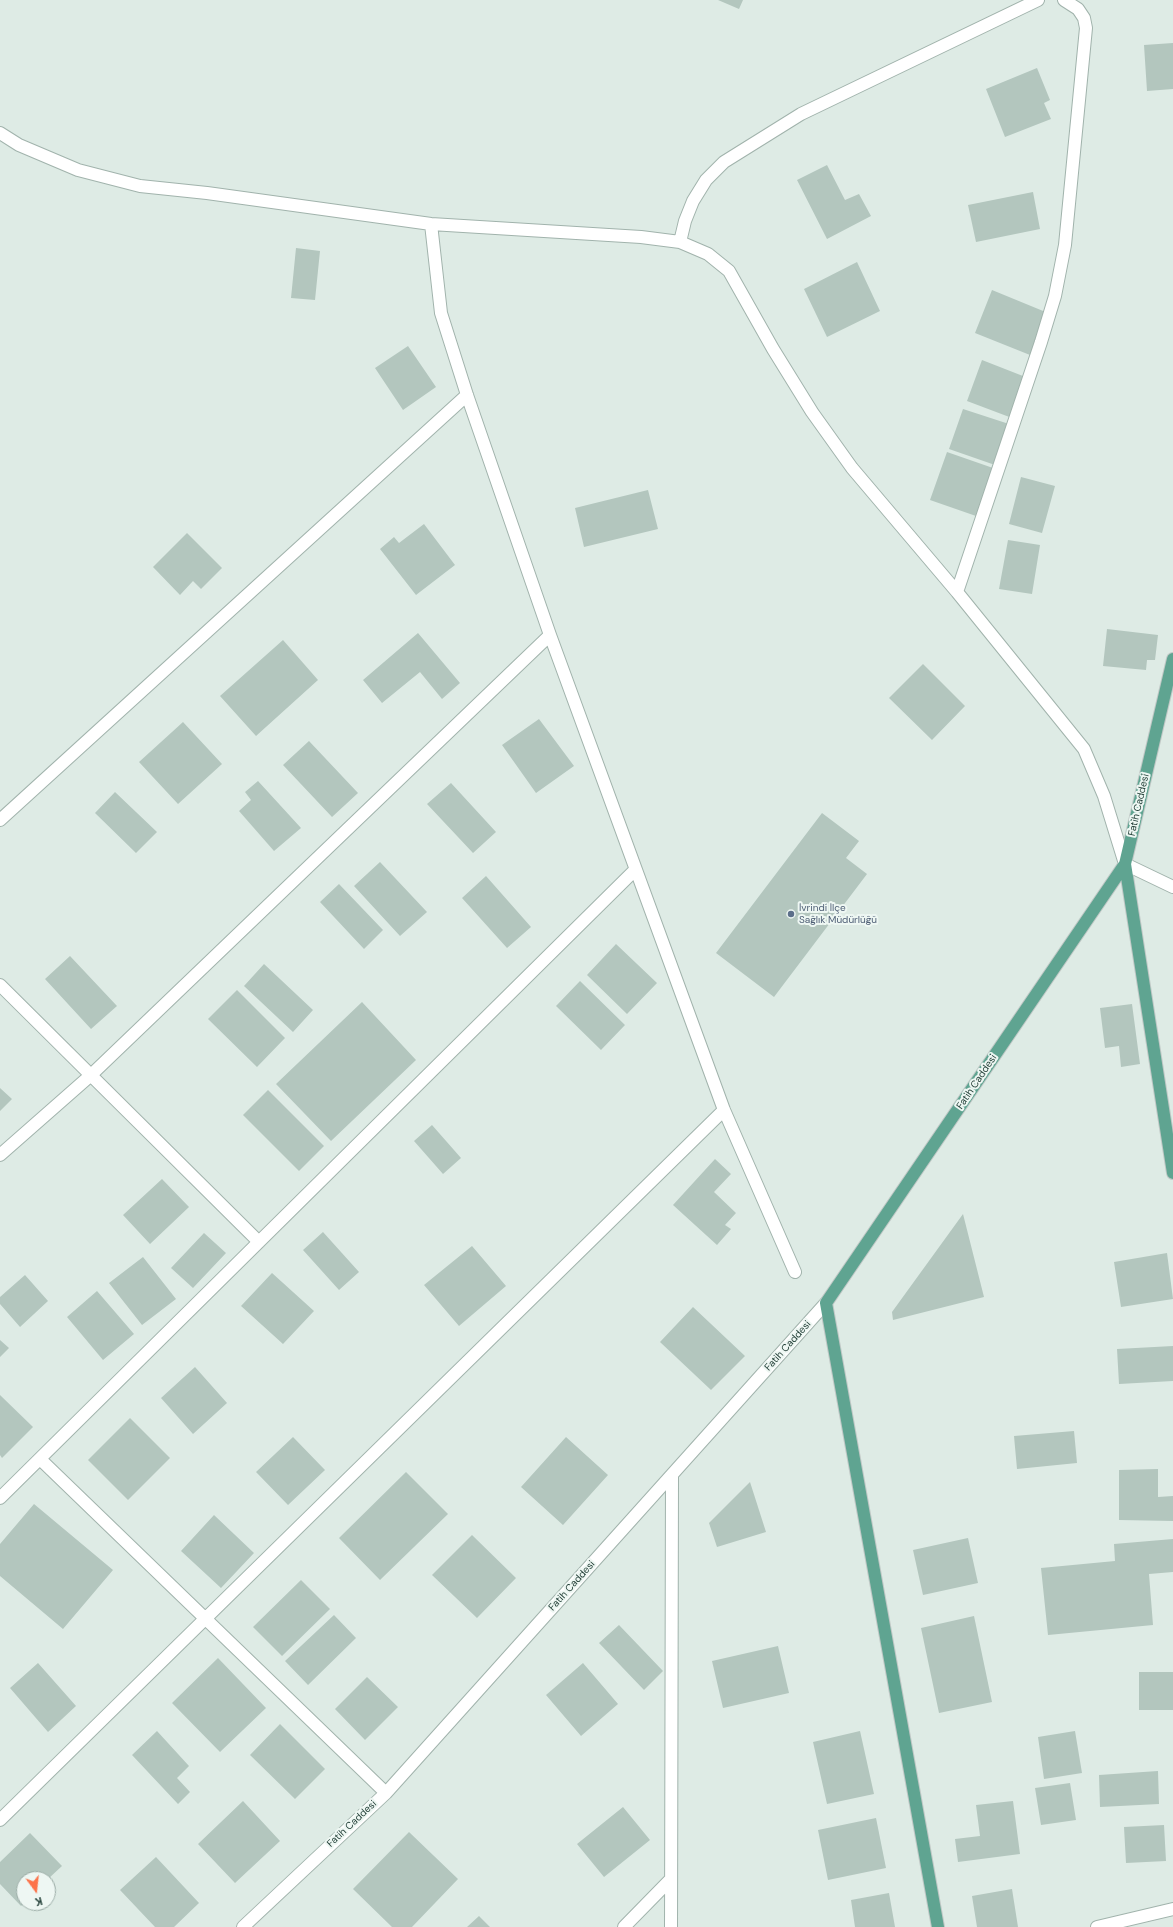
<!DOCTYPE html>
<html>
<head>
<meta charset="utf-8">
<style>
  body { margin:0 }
  #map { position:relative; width:1173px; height:1927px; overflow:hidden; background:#deebe5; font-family:"DM Sans",sans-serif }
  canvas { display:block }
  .north { position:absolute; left:16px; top:1871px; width:40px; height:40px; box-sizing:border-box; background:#eef7f3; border:1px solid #9baca6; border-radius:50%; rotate:165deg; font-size:11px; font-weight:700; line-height:16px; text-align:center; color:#1e3b33 }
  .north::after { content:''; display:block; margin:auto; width:14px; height:18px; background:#fc734a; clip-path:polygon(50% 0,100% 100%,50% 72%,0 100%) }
</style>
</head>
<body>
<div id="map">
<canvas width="1173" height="1927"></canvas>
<div class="north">K</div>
</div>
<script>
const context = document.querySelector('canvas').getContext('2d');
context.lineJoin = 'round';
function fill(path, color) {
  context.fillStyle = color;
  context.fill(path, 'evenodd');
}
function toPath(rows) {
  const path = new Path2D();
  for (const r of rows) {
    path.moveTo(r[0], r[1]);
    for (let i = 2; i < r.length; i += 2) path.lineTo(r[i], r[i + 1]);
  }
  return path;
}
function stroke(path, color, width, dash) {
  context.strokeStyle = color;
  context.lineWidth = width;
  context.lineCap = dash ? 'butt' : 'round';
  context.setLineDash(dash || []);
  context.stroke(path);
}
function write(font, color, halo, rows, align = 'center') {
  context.font = font + ' "DM Sans",sans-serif';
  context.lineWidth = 4;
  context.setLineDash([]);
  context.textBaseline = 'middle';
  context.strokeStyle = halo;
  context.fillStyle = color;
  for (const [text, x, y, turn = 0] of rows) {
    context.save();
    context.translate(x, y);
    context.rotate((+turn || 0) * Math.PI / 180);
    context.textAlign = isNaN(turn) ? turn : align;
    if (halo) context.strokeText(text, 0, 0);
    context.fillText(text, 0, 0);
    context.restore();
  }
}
const building = toPath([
  [718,0,743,0,739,9],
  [1173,43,1173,89,1147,91,1144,45],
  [1037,68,1050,100,1044,103,1051,119,1005,137,986,89],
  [827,165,845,200,859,194,871,216,827,239,797,180],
  [1033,192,1040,229,976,242,968,205],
  [296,248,320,251,315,300,291,298],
  [857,262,880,311,827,337,804,289],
  [992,290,1048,313,1030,355,975,333],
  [408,346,436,387,403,410,375,368],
  [982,360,1028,378,1012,418,967,401],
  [963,409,1009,424,995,465,949,449],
  [947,452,993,468,976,516,930,500],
  [1021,477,1055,486,1042,533,1009,524],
  [648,490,658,529,584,547,575,508],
  [424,524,455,565,416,595,380,549,394,537,399,543],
  [187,533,222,568,201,589,193,581,180,595,153,567],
  [1008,540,1040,545,1032,594,999,589],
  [1107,629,1158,635,1155,660,1147,660,1146,670,1103,666],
  [418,633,460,683,442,699,420,672,382,703,363,680],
  [283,640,318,680,256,736,220,696],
  [923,664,965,706,932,740,889,698],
  [539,719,574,766,536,793,502,745],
  [183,722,222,764,178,804,139,762],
  [309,741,358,793,332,817,283,765],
  [258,781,301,828,274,851,239,811,251,800,245,792],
  [451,783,496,832,473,853,427,804],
  [115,792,157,832,136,853,95,813],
  [822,813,859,841,846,858,867,874,774,997,716,953],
  [380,862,427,912,400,936,354,886],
  [486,876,531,927,507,948,462,898],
  [339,884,383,930,364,949,320,902],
  [616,944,657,983,627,1014,587,975],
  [70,956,117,1006,91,1029,45,979],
  [264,964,313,1010,293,1032,244,986],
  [580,981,625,1025,601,1050,556,1006],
  [237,990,285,1038,257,1067,208,1019],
  [362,1002,416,1060,331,1141,276,1084],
  [1132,1004,1140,1064,1121,1067,1119,1046,1105,1048,1100,1008],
  [0,1088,12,1099,0,1111],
  [268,1090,324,1146,299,1171,243,1115],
  [432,1125,461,1158,443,1174,414,1141],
  [715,1159,731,1174,714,1192,736,1213,725,1225,731,1229,717,1245,673,1205],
  [162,1179,189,1207,150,1244,123,1215],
  [963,1214,984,1297,893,1320,892,1312],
  [323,1232,359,1272,339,1290,303,1250],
  [204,1233,226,1253,193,1288,171,1268],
  [472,1246,506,1286,459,1326,424,1285],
  [1167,1253,1173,1299,1121,1307,1114,1262],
  [143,1257,176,1299,142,1325,109,1283],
  [272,1273,314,1311,283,1344,241,1306],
  [25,1275,48,1301,20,1327,0,1304,0,1297],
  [97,1291,134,1334,103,1360,67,1317],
  [693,1307,745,1356,711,1390,660,1342],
  [0,1340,9,1348,0,1357],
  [1173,1346,1173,1381,1119,1384,1117,1349],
  [195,1367,227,1403,193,1434,161,1398],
  [0,1395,33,1427,2,1458,0,1455],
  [130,1418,170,1458,128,1500,88,1460],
  [1074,1431,1077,1463,1017,1469,1014,1436],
  [293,1437,325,1470,288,1505,256,1472],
  [566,1437,608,1475,563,1525,521,1487],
  [1158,1469,1158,1497,1173,1496,1173,1521,1119,1520,1119,1470],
  [406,1472,448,1514,380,1580,339,1538],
  [750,1482,766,1532,717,1547,709,1523],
  [34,1504,113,1570,63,1629,0,1576,0,1544],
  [214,1515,254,1553,221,1588,181,1551],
  [472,1535,516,1578,477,1618,432,1575],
  [968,1538,978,1583,923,1595,913,1550],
  [1173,1539,1173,1572,1149,1574,1153,1625,1048,1635,1041,1568,1115,1561,1114,1544],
  [301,1580,330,1609,282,1656,253,1627],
  [334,1615,356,1638,308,1685,285,1661],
  [974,1616,992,1702,939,1713,921,1628],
  [619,1625,663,1671,644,1690,599,1643],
  [778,1646,789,1693,723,1708,712,1661],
  [218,1658,266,1708,220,1752,172,1703],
  [38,1663,76,1706,48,1732,10,1688],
  [583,1663,618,1704,581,1736,546,1695],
  [1139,1672,1173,1672,1173,1710,1139,1710],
  [367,1677,398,1707,365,1740,335,1709],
  [280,1724,325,1769,295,1799,250,1755],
  [157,1731,189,1766,177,1778,190,1792,178,1804,132,1755],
  [860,1731,874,1794,827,1804,813,1742],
  [1075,1731,1082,1773,1044,1779,1038,1737],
  [1158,1771,1159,1804,1100,1807,1099,1775],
  [1070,1783,1076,1820,1041,1825,1035,1788],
  [243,1801,280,1841,235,1883,198,1844],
  [1013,1801,1020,1854,958,1862,955,1839,980,1836,976,1805],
  [623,1807,650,1840,604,1877,577,1844],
  [876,1818,886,1868,828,1880,818,1830],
  [1164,1825,1166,1861,1126,1863,1124,1827],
  [409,1832,458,1879,412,1927,392,1927,353,1889],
  [30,1833,62,1866,48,1879,24,1879,24,1903,21,1906,0,1884,0,1862],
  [156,1857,199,1903,174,1927,155,1927,120,1890],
  [1012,1889,1018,1927,977,1927,972,1896],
  [889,1893,895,1927,855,1927,851,1900],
  [479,1916,490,1927,467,1927]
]);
const minor = toPath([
  [0,133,19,145,78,170,140,186,207,193,431,224,641,237,680,242,708,254,729,271,773,349,812,412,852,468,957,592,1084,749,1104,796,1125,864,1173,887],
  [431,224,441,313,467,395,550,635,724,1110,795,1272],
  [680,242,685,221,693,201,706,180,724,162,801,114,1038,0],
  [957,592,1041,342,1055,296,1065,245,1086,28,1084,18,1078,9,1064,0],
  [0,820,467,395],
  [0,985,259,1242],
  [0,1155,91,1075,550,635],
  [40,1459,386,1793],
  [0,1498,635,870],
  [0,1820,724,1110],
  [243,1927,386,1793,826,1303],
  [624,1927,670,1880],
  [671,1927,672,1475],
  [1097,1927,1173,1909]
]);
const major = toPath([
  [1125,864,1173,1173],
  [938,1927,826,1303,1125,864,1173,659]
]);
const markers = [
  [791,914,4,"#5c6f8a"]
];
const streetNames = [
  ["Fatih Caddesi",1139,805,-77],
  ["Fatih Caddesi",977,1082,-56],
  ["Fatih Caddesi",788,1346,-48],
  ["Fatih Caddesi",572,1586,-48],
  ["Fatih Caddesi",352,1824,-43]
];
const serviceNames = [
  ["İvrindi İlçe",799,908],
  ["Sağlık Müdürlüğü",799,920]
];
fill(building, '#b3c6be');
stroke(minor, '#a1b3ac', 14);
stroke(major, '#c0c8c6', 14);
stroke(minor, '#fff', 12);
stroke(major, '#5fa491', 12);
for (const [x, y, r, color] of markers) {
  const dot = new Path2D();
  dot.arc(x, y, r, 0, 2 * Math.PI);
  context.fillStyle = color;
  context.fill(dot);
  stroke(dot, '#eef7f3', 1.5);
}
write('10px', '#1e3b33', '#eef7f3', streetNames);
write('10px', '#4e5e75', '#eef7f3', serviceNames, 'left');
</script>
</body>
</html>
